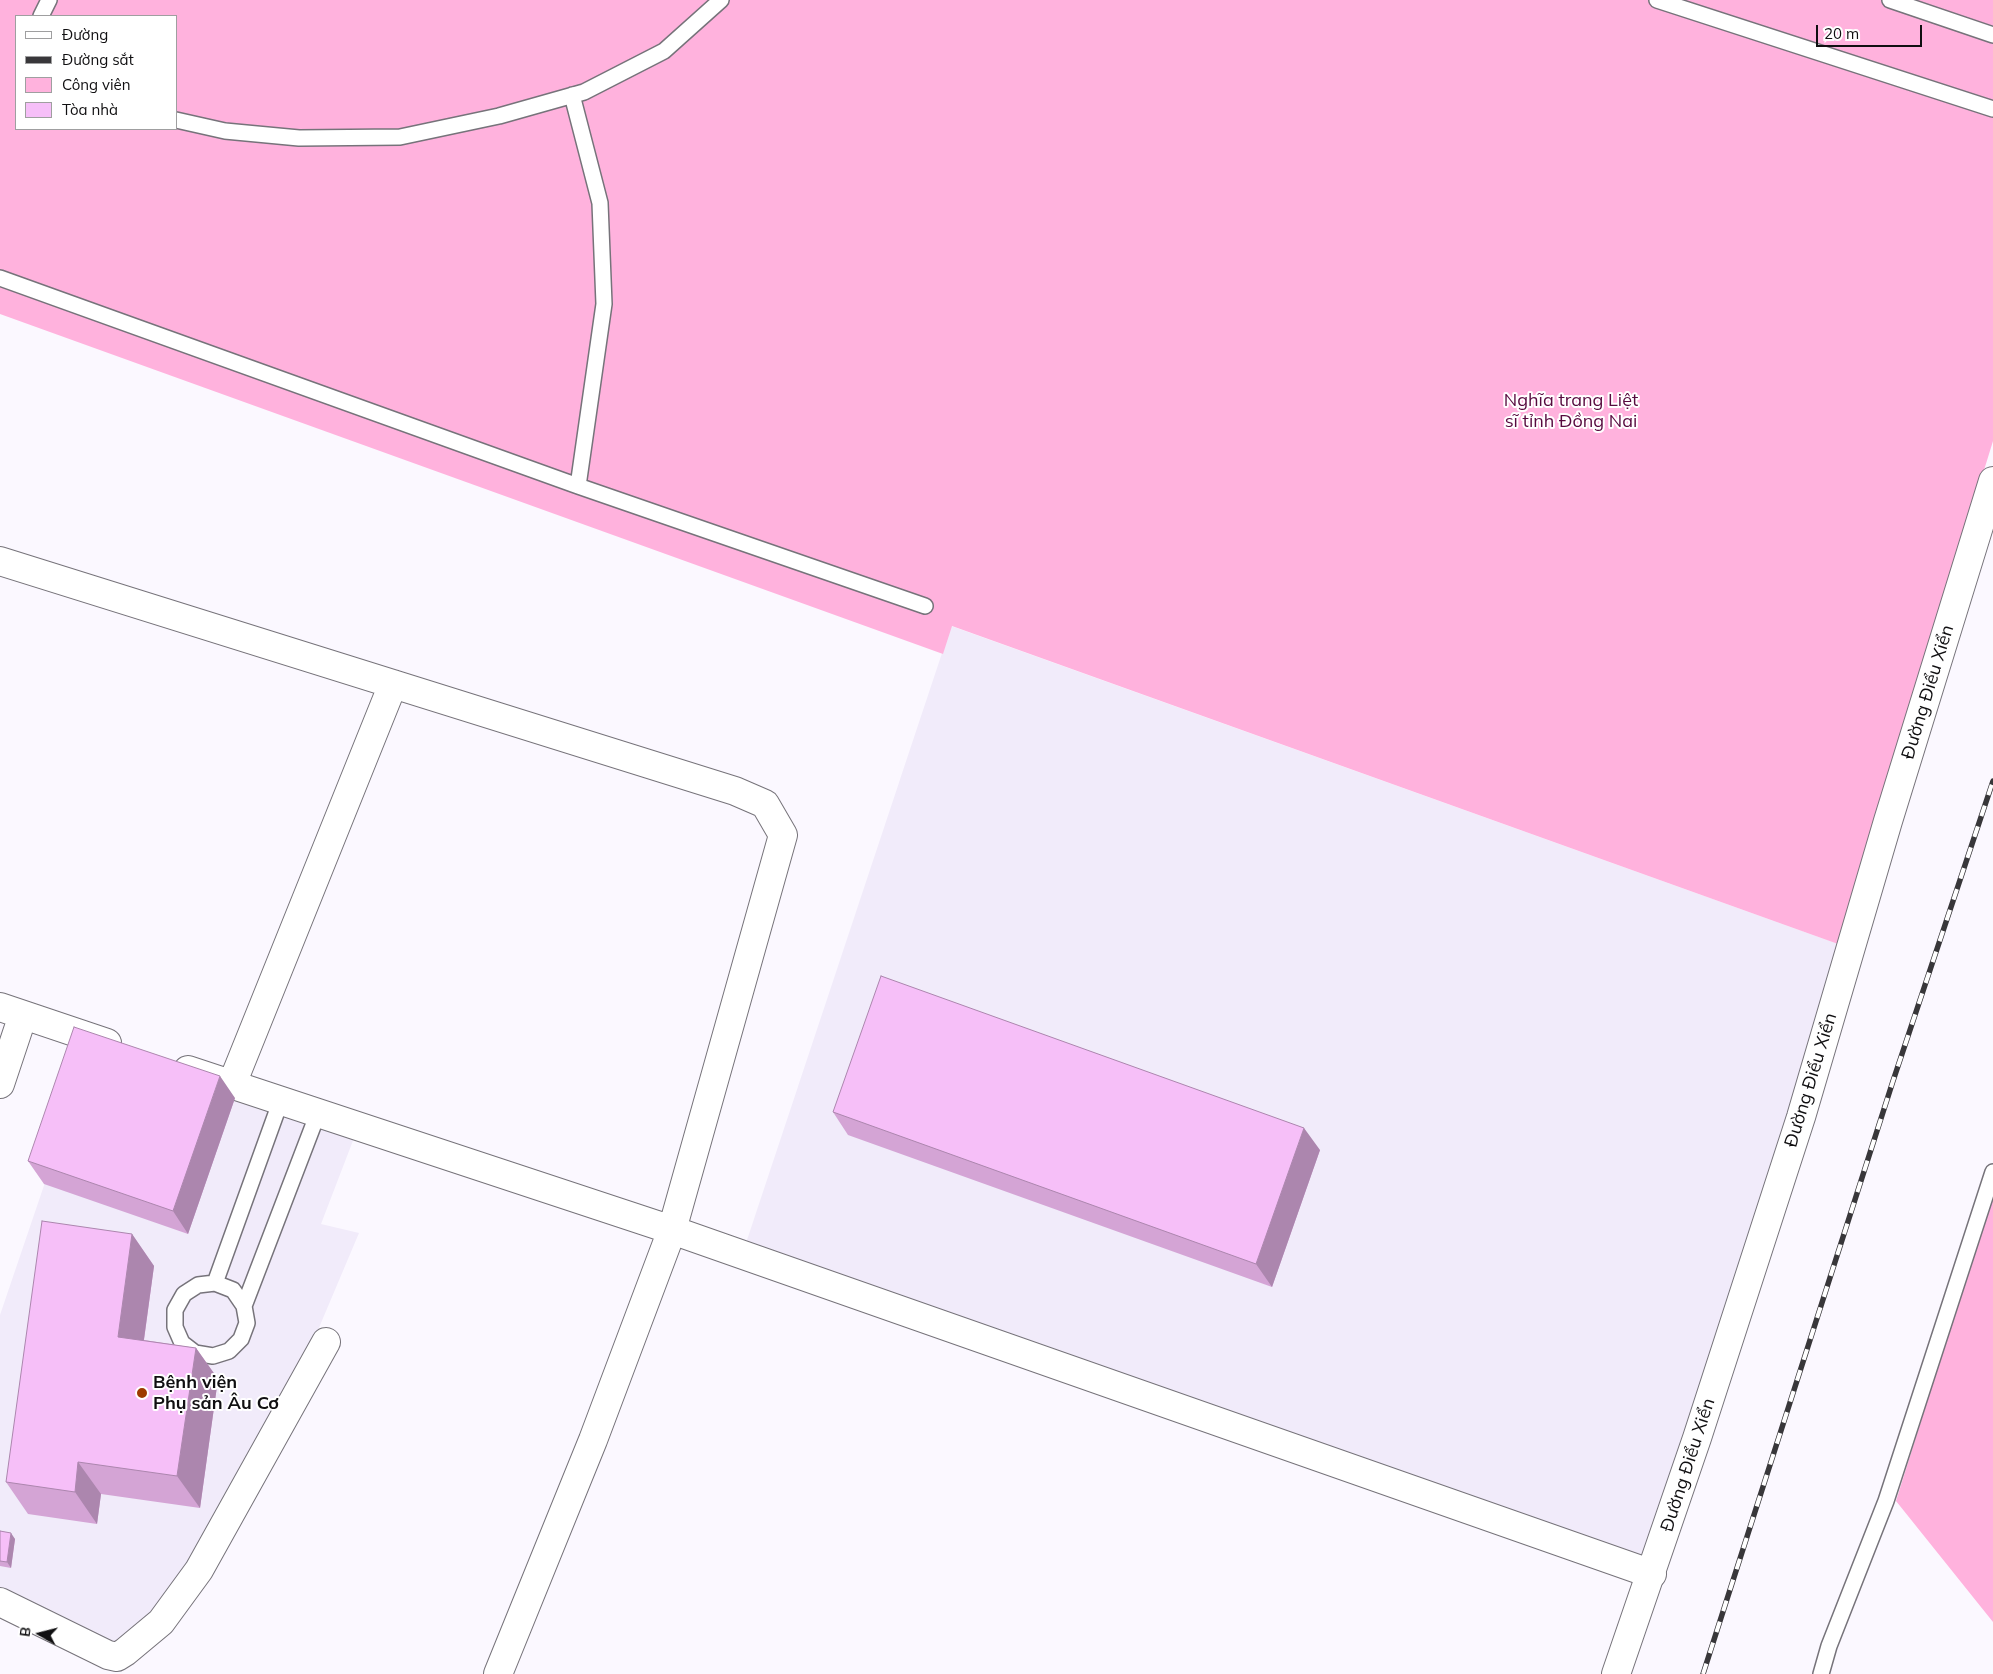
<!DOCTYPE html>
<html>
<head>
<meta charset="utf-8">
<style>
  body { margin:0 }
  #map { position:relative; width:1993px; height:1674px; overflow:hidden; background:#fbf8ff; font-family:Mulish,sans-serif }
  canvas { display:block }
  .legend { position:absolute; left:15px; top:15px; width:162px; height:115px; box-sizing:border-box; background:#fff; border:1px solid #9f9fa0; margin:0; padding:6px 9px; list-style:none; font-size:15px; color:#100f11 }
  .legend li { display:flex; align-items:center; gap:10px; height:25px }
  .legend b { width:25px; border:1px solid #9f9fa0 }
  .north { position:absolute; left:15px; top:1609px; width:50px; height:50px; -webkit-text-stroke:4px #fff; paint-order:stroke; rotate:278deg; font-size:14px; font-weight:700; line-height:20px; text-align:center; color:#100f11 }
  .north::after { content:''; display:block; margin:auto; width:18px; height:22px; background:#100f11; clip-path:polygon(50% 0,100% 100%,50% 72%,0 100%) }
  .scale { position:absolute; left:1816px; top:25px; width:106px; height:22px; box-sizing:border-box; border:2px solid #100f11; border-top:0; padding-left:6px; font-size:15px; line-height:18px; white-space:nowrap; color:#100f11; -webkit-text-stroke:4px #fff; paint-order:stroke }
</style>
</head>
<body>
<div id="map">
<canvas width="1993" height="1674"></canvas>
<ul class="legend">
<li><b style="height:6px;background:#fff"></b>Đường</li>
<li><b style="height:6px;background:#38373a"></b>Đường sắt</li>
<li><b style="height:14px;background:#ffb2dd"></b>Công viên</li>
<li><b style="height:14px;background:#f6bff8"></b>Tòa nhà</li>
</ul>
<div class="north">B</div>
<div class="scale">20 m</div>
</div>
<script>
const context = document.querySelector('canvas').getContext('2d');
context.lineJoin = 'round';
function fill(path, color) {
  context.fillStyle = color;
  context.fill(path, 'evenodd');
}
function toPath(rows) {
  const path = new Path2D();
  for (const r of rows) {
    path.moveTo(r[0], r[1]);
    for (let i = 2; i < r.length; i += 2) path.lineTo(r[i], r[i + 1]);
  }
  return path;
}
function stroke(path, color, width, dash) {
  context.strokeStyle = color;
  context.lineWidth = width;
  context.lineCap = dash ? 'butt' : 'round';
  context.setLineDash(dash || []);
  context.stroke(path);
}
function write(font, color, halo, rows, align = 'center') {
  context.font = font + ' Mulish,sans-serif';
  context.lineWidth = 4;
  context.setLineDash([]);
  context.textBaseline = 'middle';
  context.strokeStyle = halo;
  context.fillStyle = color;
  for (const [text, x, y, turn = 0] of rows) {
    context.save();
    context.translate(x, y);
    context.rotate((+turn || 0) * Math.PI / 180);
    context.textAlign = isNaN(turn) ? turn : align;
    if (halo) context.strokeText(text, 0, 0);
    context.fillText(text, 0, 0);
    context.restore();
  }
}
const built = toPath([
  [951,626,1838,944,1788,1114,1644,1558,746,1243],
  [90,1050,354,1138,321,1224,359,1233,318,1330,192,1557,151,1615,114,1643,0,1589,0,1315]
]);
const green = toPath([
  [0,0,1993,0,1993,441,1838,944,952,626,943,654,0,314],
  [16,16,176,16,176,129,16,129],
  [1993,1191,1993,1622,1896,1501]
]);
const service = toPath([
  [1657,0,1993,109],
  [1890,0,1993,35],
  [41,16,49,0],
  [572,95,600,203,604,304,578,486],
  [176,120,225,131,299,138,400,137,499,116,584,92,664,51,721,0],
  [0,278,578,486,925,606],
  [215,1283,281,1100],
  [244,1306,233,1290,215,1283,198,1285,184,1294,175,1310,175,1327,182,1343,195,1353,213,1356,229,1351,241,1339,247,1323,244,1306,318,1113],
  [1821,1674,1829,1646,1886,1501,1993,1172]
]);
const minor = toPath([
  [0,561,735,791,765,804,783,835,672,1230,593,1440,498,1674],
  [0,1007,107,1043],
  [188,1070,672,1230,1652,1574],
  [0,1084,23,1015],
  [232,1084,393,684],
  [0,1602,108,1655,117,1657,125,1652,161,1622,199,1570,326,1342]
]);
const tertiary = toPath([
  [1616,1674,1697,1438,1801,1117,1888,821,1993,481]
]);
const rail = toPath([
  [1703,1674,1893,1081,1993,781]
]);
const wall = toPath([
  [235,1098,188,1234,44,1184,28,1161],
  [833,1112,1320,1150,1272,1287,848,1135],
  [132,1234,154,1266,144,1340,196,1348,218,1379,200,1508,101,1494,97,1524,28,1514,6,1482],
  [0,1531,15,1539,11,1568,0,1566]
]);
const shadedWall = toPath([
  [220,1076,235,1098,188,1234,173,1211],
  [1304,1128,1320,1150,1272,1287,1256,1264],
  [132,1234,154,1266,140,1368,118,1337],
  [196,1348,218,1379,200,1508,177,1476],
  [78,1462,101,1494,97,1524,75,1492],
  [11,1533,15,1539,11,1568,7,1562]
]);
const building = toPath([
  [881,976,1304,1128,1256,1264,833,1112,881,976],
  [74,1027,220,1076,173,1211,28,1161,74,1027],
  [42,1221,132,1234,118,1337,196,1348,177,1476,78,1462,75,1492,6,1482,42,1221],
  [0,1531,11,1533,7,1562,0,1561,0,1531]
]);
const markers = [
  [142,1393,6,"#9d3a00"]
];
const parkNames = [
  ["Nghĩa trang Liệt",1571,401],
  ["sĩ tỉnh Đồng Nai",1571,422]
];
const streetNames = [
  ["Đường Điểu Xiển",1928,692,-73],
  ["Đường Điểu Xiển",1811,1080,-73],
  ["Đường Điểu Xiển",1688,1465,-72]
];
const poiNames = [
  ["Bệnh viện",153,1383],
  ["Phụ sản Âu Cơ",153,1404]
];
fill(built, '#f1ebfa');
fill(green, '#ffb2dd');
stroke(service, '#76737a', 18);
stroke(minor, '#76737a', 30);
stroke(tertiary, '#76737a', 30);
stroke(service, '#fff', 15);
stroke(minor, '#fff', 28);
stroke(tertiary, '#fff', 28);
stroke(rail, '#38373a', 5.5);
stroke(rail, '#fff', 4, [11]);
fill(wall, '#d4a4d5');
fill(shadedWall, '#ac86ae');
fill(building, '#f6bff8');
stroke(building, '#ac86ae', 1);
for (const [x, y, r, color] of markers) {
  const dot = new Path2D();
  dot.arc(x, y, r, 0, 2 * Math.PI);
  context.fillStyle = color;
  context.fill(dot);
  stroke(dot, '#fff', 2);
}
write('18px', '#570a3f', '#fff', parkNames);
write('18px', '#100f11', '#fff', streetNames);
write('bold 18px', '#100f11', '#fff', poiNames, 'left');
</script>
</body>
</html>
